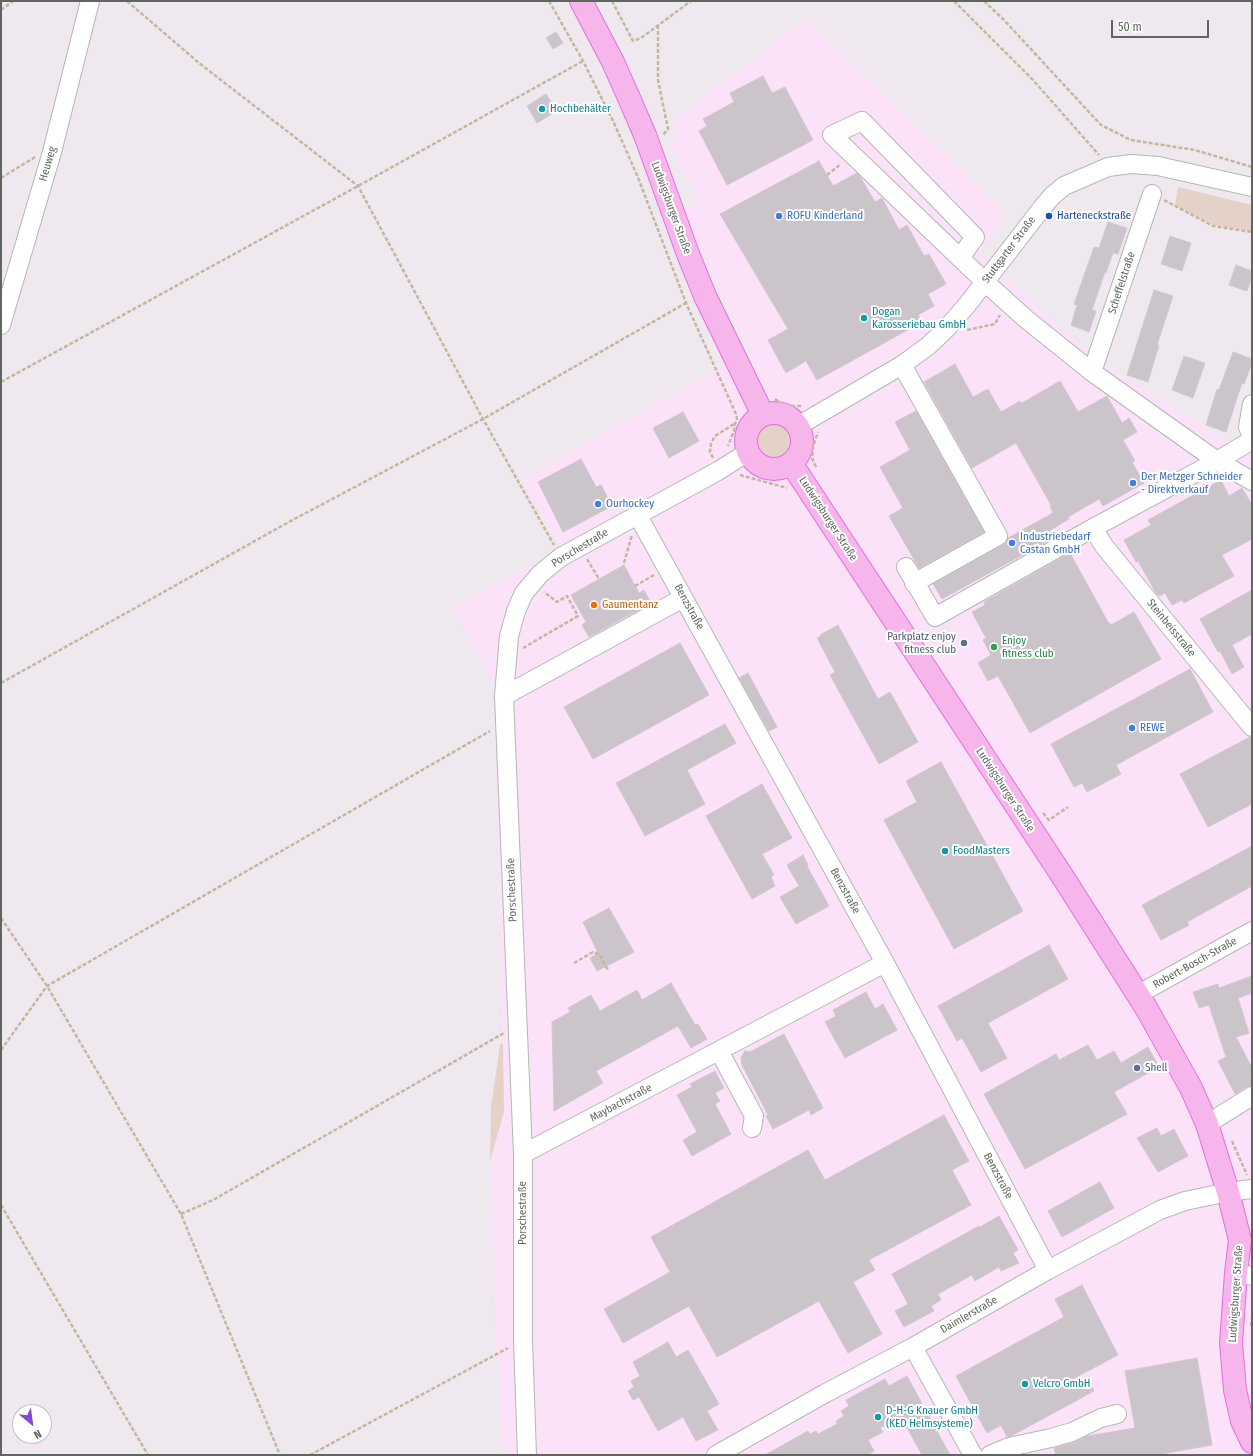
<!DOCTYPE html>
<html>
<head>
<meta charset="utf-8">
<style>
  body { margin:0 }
  #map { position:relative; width:1253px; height:1456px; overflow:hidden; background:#f0e8ef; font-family:"Fira Sans Condensed",sans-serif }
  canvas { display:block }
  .frame { position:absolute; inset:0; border:2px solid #60665f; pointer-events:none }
  .north { position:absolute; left:12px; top:1404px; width:40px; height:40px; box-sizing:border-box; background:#fff; border:1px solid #bfc2bf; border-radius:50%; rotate:151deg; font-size:11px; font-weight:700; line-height:16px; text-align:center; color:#60665f }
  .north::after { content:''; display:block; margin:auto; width:14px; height:18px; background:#8247d7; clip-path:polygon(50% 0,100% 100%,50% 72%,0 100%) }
  .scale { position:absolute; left:1111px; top:20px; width:98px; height:18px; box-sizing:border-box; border:2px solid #60665f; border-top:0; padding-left:5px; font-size:12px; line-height:14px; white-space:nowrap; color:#60665f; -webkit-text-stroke:3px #fff; paint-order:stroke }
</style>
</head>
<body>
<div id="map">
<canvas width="1253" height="1456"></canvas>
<div class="frame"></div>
<div class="north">N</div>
<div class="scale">50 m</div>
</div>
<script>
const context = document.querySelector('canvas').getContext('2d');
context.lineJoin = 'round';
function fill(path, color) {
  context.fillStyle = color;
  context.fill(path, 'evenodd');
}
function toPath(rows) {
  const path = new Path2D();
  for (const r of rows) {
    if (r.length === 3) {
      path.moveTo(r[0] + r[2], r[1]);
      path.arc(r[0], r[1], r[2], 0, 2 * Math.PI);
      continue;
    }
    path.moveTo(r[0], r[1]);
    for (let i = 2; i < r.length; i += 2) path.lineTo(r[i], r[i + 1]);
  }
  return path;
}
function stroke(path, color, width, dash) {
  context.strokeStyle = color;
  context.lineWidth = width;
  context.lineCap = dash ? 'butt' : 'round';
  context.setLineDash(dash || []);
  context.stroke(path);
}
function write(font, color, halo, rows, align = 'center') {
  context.font = font + ' "Fira Sans Condensed",sans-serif';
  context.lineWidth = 4;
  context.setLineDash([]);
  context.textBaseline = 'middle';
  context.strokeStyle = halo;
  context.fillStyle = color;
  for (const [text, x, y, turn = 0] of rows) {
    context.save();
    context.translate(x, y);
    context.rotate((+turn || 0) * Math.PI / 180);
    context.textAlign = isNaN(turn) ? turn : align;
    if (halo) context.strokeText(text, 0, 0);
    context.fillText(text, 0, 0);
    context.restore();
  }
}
const commercial = toPath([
  [808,18,1003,211,997,229,980,253,1012,283,1094,357,1252,458,1252,1455,502,1455,498,1359,496,1347,490,1161,504,1112,503,1043,495,731,498,691,452,608,561,549,522,479,710,374,753,354,717,286,684,210,700,201,667,140,679,133,673,120]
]);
const green = toPath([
  [1178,187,1252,205,1252,231,1214,225,1175,205],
  [774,440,21],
  [503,1043,504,1112,490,1161,491,1107,500,1045]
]);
const building = toPath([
  [556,32,563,43,553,49,546,38,556,32],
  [763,76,772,93,785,87,813,140,727,185,699,131,707,126,703,119,734,102,730,93,763,76],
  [546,94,557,111,537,123,527,106,546,94],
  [819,161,833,186,857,173,861,178,875,202,882,198,899,230,907,225,924,256,929,254,946,284,928,294,934,306,918,315,922,322,817,380,806,361,786,373,768,340,788,329,720,214,819,161],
  [1108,222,1127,228,1118,254,1113,253,1106,273,1105,272,1092,310,1096,311,1089,332,1071,325,1077,305,1074,304,1094,247,1099,248,1108,222],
  [1170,236,1191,243,1182,271,1161,264,1170,236],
  [1236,265,1252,271,1252,276,1247,291,1229,285,1236,265],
  [1154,290,1173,296,1157,345,1159,345,1148,382,1127,375,1154,290],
  [1233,352,1252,359,1252,363,1244,384,1242,383,1226,432,1206,425,1217,389,1219,390,1233,352],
  [1184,356,1205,363,1193,398,1172,390,1184,356],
  [955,364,973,397,988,389,1001,412,1020,401,1022,403,1060,381,1078,412,1107,396,1122,423,1129,418,1137,432,1123,440,1135,461,1132,462,1144,483,1103,506,1099,499,1068,517,1069,519,1049,531,1053,538,942,599,933,584,1003,545,1008,538,1053,513,1050,506,1051,505,1016,443,972,468,924,382,955,364],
  [916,411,984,532,919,568,889,516,903,508,880,467,910,450,895,422,916,411],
  [683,412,699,441,669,458,653,428,683,412],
  [581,459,596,487,601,485,612,506,563,532,538,482,581,459],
  [1221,480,1229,496,1242,488,1252,505,1252,539,1222,555,1234,576,1184,603,1182,600,1172,605,1165,593,1159,596,1156,593,1138,561,1136,562,1124,540,1151,525,1148,520,1221,480],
  [1070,553,1109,624,1110,623,1111,625,1134,612,1161,659,1030,733,998,676,988,681,978,663,991,655,983,640,986,638,972,612,985,605,984,602,1070,553],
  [624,565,639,593,644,590,651,603,589,637,582,625,586,622,571,595,624,565],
  [1252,590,1252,634,1232,645,1244,667,1232,674,1220,651,1218,652,1200,619,1252,590],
  [838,625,878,699,890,692,918,742,879,764,830,675,835,672,817,638,821,636,820,635,838,625],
  [680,643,709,695,593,759,564,707,680,643],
  [1190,669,1213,712,1116,765,1121,774,1087,792,1082,783,1074,787,1051,744,1190,669],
  [748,673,777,727,769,731,739,678,748,673],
  [725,724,736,743,687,770,705,804,645,836,616,783,725,724],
  [1250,737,1252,737,1252,804,1208,827,1180,774,1250,737],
  [941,762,1023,911,954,949,884,820,917,802,906,781,941,762],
  [762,784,792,838,762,854,774,875,771,877,775,886,752,899,706,816,762,784],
  [1252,846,1252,886,1187,922,1189,925,1161,940,1142,905,1252,846],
  [803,855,808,865,807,866,829,906,796,924,780,897,799,886,787,865,803,855],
  [609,908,634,952,597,971,590,958,598,953,583,922,609,908],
  [1049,945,1068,979,988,1023,1007,1058,981,1072,962,1038,957,1041,938,1006,1049,945],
  [1252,976,1252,993,1238,998,1249,1033,1236,1037,1252,1068,1252,1086,1246,1087,1235,1094,1218,1061,1226,1057,1209,1005,1199,1008,1193,992,1218,984,1219,988,1252,976],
  [671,983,695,1025,698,1024,707,1039,691,1048,678,1026,596,1071,603,1083,554,1111,552,1022,570,1012,568,1008,591,995,600,1011,637,990,642,1000,671,983],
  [866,992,875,1009,883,1004,897,1030,845,1058,825,1022,836,1016,833,1010,866,992],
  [784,1034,823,1108,811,1115,809,1110,773,1129,766,1116,768,1115,742,1065,741,1057,745,1051,750,1052,784,1034],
  [1088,1045,1097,1060,1114,1051,1121,1063,1148,1047,1159,1067,1114,1092,1127,1114,1025,1169,984,1094,1056,1054,1059,1060,1088,1045],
  [715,1071,724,1088,715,1093,720,1101,715,1104,731,1134,692,1156,683,1140,697,1132,677,1095,692,1087,690,1084,715,1071],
  [944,1115,969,1161,952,1170,971,1205,869,1260,875,1270,853,1282,882,1334,848,1353,819,1301,717,1357,689,1306,623,1343,604,1309,670,1272,651,1237,808,1150,825,1180,944,1115],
  [1157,1128,1161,1136,1174,1129,1188,1156,1158,1172,1137,1138,1157,1128],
  [1100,1182,1114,1208,1062,1237,1048,1211,1100,1182],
  [999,1216,1018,1250,1013,1253,1019,1263,1001,1271,999,1267,975,1281,972,1275,938,1294,941,1300,931,1306,934,1311,904,1327,895,1311,908,1304,892,1274,979,1226,980,1227,999,1216],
  [1082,1285,1118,1355,1067,1382,1087,1378,1094,1391,1013,1435,1007,1437,1001,1425,987,1433,956,1376,1064,1317,1055,1299,1082,1285],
  [668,1342,676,1357,688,1350,719,1404,707,1411,718,1430,696,1441,683,1417,658,1431,639,1397,633,1400,628,1391,634,1387,631,1381,640,1376,633,1362,668,1342],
  [1197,1358,1212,1445,1156,1455,1056,1455,1054,1448,1075,1442,1088,1436,1135,1428,1125,1371,1197,1358],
  [907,1376,950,1455,922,1455,901,1417,880,1428,883,1432,868,1440,874,1451,867,1455,765,1455,808,1431,810,1434,816,1431,818,1434,837,1424,836,1421,844,1416,841,1411,849,1406,846,1400,885,1379,889,1386,907,1376]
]);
const path = toPath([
  [127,1,199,63,358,186,483,419,554,545],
  [549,1,583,61,614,123,637,175,686,303,736,414,737,419,735,424,734,431,728,446],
  [612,1,633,41,641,38,691,1],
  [954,1,1033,80,1099,155],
  [984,1,1004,20,1101,125,1131,140,1195,150,1252,167],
  [1,10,13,1],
  [658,25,658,80,668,129,663,135],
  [827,175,841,164],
  [1,178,35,157],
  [1164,200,1213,226,1252,232],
  [967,330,995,324,1000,315],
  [1,382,358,186,583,61],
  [775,399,782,404,793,406,802,406],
  [713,458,710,452,711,443,715,436,734,424],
  [816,467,812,458,813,446,818,432],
  [740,475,787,488],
  [587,559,599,579],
  [624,563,632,535],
  [635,586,654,575],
  [523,648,578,616,567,596,557,602,544,592],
  [1,683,287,523,483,419,686,303],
  [1043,813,1049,820,1068,807],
  [1,918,47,986,181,1214,280,1455],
  [574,963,593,952,599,954,608,970],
  [1,1050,47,986,490,731],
  [1232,1141,1247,1175],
  [1,1205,148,1455],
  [181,1214,213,1200,504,1033],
  [1251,1326,1252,1318],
  [310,1455,508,1348]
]);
const minor = toPath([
  [960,258,975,237,862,121,832,135,985,282,1026,319,1092,372,1217,461,1252,481],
  [1,325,52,152,90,1],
  [902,365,998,536,914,583],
  [1092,372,1152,194],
  [1252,404,1248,427,1252,436],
  [798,426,902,365,928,346,947,328,967,305,1042,208,1052,196,1064,186,1108,167,1131,164,1158,166,1252,187],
  [637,514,885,963,1048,1270],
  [1093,528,1104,546,1252,727],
  [906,567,935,617,1093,528,1217,461,1252,440],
  [504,696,683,598],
  [1137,995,1252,931],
  [719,1051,754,1116,752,1128],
  [1207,1124,1252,1096],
  [523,1154,885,963],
  [1236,1273,1252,1276],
  [913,1347,973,1455],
  [527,1455,523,1340,523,1154,504,696,509,636,516,611,524,593,540,574,561,557,718,471,748,452],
  [716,1455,824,1394,913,1347,1048,1270,1160,1210,1185,1201,1228,1192,1252,1189],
  [990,1455,1009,1447,1051,1438,1072,1432,1101,1418,1117,1414]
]);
const major = toPath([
  [581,1,613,62,629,98,645,135,688,254,705,296,763,415],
  [774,441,28],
  [791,463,1061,874,1145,1006,1191,1088,1207,1124,1228,1192,1240,1240,1236,1273,1231,1343,1235,1390,1242,1421,1252,1442]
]);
const markers = [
  [542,109,4,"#0f9aa8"],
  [779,216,4,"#3f7fe0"],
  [1049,216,4,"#1a4fb4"],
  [864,318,4,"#0f9aa8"],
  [1133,483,4,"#3f7fe0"],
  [598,504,4,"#3f7fe0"],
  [1012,543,4,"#3f7fe0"],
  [594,605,4,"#e8710a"],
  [964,643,4,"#5c6f8a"],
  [994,647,4,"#2e9e5b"],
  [1132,728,4,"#3f7fe0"],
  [945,851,4,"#0f9aa8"],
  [1137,1068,4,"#5c6f8a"],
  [1025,1384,4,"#0f9aa8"],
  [878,1417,4,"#0f9aa8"]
];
const cultureNames = [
  ["Hochbehälter",550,109],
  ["Dogan",872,312],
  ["Karosseriebau GmbH",872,325],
  ["FoodMasters",953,851],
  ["Velcro GmbH",1033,1384],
  ["D-H-G Knauer GmbH",886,1411],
  ["(KED Helmsysteme)",886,1424]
];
const streetNames = [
  ["Heuweg",48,164,-74],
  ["Ludwigsburger Straße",671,208,70],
  ["Stuttgarter Straße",1009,250,-53],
  ["Scheffelstraße",1122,283,-72],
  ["Ludwigsburger Straße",828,519,57],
  ["Porschestraße",580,548,-31],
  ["Benzstraße",689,607,61],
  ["Steinbeisstraße",1171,628,51],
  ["Ludwigsburger Straße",1005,790,57],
  ["Porschestraße",512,890,-92],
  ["Benzstraße",845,891,61],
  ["Robert-Bosch-Straße",1195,963,-29],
  ["Maybachstraße",621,1103,-28],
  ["Benzstraße",998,1176,62],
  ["Porschestraße",523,1213,-90],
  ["Ludwigsburger Straße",1236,1294,-86],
  ["Daimlerstraße",969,1315,-30]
];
const shopNames = [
  ["ROFU Kinderland",787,216],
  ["Der Metzger Schneider",1141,477],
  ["- Direktverkauf",1141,490],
  ["Ourhockey",606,504],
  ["Industriebedarf",1020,537],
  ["Castan GmbH",1020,550],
  ["REWE",1140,728]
];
const transitNames = [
  ["Harteneckstraße",1057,216]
];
const foodNames = [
  ["Gaumentanz",602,605]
];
const serviceNames = [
  ["Parkplatz enjoy",956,637],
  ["fitness club",956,650],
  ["Shell",1145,1068,"left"]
];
const leisureNames = [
  ["Enjoy",1002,641],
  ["fitness club",1002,654]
];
fill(commercial, '#fbe2f8');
fill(green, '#e4d1c8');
fill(building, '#cbc5cb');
stroke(building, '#d4c7d3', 1);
stroke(minor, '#b3b8b3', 20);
stroke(major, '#e36edc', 24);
stroke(path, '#c4b7a1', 2.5, [4, 2]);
stroke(minor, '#fff', 18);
stroke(major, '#f7b6eb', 22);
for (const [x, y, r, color] of markers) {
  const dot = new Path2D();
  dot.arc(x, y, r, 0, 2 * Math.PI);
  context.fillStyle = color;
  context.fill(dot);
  stroke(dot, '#fff', 1.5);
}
write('11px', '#0d838f', '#fff', cultureNames, 'left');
write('11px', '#60665f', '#fff', streetNames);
write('11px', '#366cbe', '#fff', shopNames, 'left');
write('11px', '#164399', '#fff', transitNames, 'left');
write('11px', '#c56008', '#fff', foodNames, 'left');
write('11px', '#4e5e75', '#fff', serviceNames, 'right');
write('11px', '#27864d', '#fff', leisureNames, 'left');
</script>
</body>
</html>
